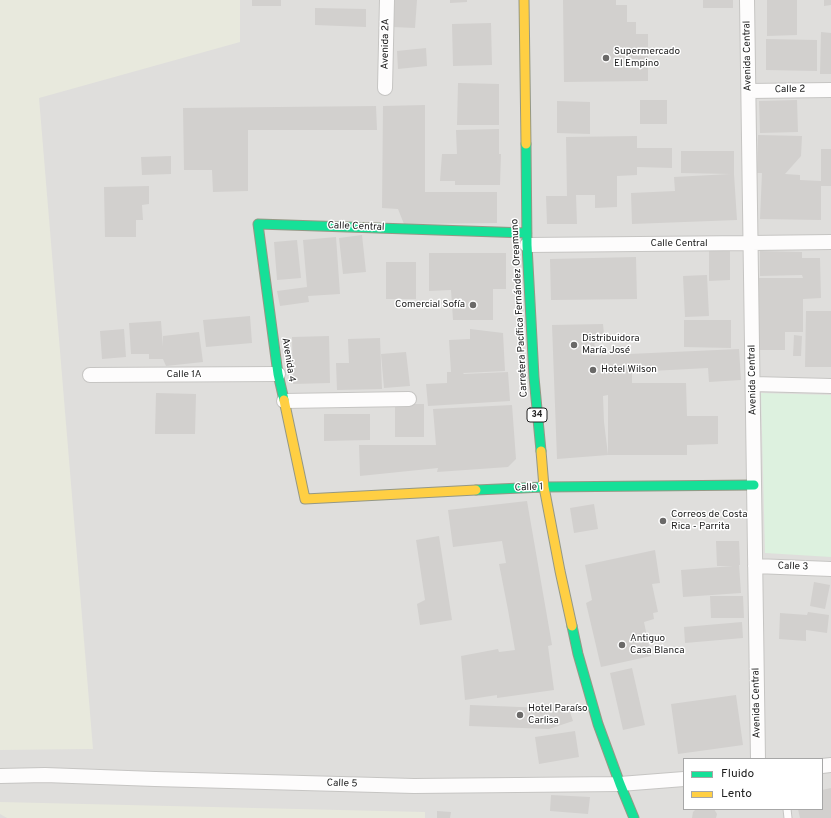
<!DOCTYPE html>
<html>
<head>
<meta charset="utf-8">
<style>
  body { margin:0 }
  #map { position:relative; width:831px; height:818px; overflow:hidden; background:#f0eeeb; font-family:Overpass,sans-serif }
  canvas { display:block }
  .legend { position:absolute; left:683px; top:758px; width:140px; height:52px; box-sizing:border-box; background:#fff; border:1px solid #a7a7a7; margin:0; padding:5px 7px; list-style:none; font-size:12px; color:#222 }
  .legend li { display:flex; align-items:center; gap:8px; height:20px }
  .legend b { width:20px; border:1px solid #a7a7a7 }
</style>
</head>
<body>
<div id="map">
<canvas width="831" height="818"></canvas>
<ul class="legend">
<li><b style="height:5px;background:#16e098"></b>Fluido</li>
<li><b style="height:5px;background:#ffcf43"></b>Lento</li>
</ul>
</div>
<script>
const context = document.querySelector('canvas').getContext('2d');
context.lineJoin = 'round';
function fill(path, color) {
  context.fillStyle = color;
  context.fill(path, 'evenodd');
}
function toPath(rows) {
  const path = new Path2D();
  for (const r of rows) {
    path.moveTo(r[0], r[1]);
    for (let i = 2; i < r.length; i += 2) path.lineTo(r[i], r[i + 1]);
  }
  return path;
}
function stroke(path, color, width, dash) {
  context.strokeStyle = color;
  context.lineWidth = width;
  context.lineCap = dash ? 'butt' : 'round';
  context.setLineDash(dash || []);
  context.stroke(path);
}
function write(font, color, halo, rows, align = 'center') {
  context.font = font + ' Overpass,sans-serif';
  context.lineWidth = 3;
  context.setLineDash([]);
  context.textBaseline = 'middle';
  context.strokeStyle = halo;
  context.fillStyle = color;
  for (const [text, x, y, turn = 0] of rows) {
    context.save();
    context.translate(x, y);
    context.rotate((+turn || 0) * Math.PI / 180);
    context.textAlign = isNaN(turn) ? turn : align;
    if (halo) context.strokeText(text, 0, 0);
    context.fillText(text, 0, 0);
    context.restore();
  }
}
const residential = toPath([
  [0,0,831,0,831,818,0,818],
  [684,759,822,759,822,809,684,809]
]);
const farmland = toPath([
  [0,0,240,0,240,42,39,98,93,749,0,750],
  [0,802,425,812,425,818,7,818,0,814]
]);
const park = toPath([
  [761,393,831,395,831,557,765,553]
]);
const building = toPath([
  [252,0,281,0,281,6,252,6],
  [394,0,417,0,415,28,393,27],
  [450,0,467,0,467,2,450,3],
  [563,0,616,0,616,5,627,5,627,22,636,22,636,34,648,34,648,81,564,82],
  [703,0,733,0,733,8,703,8],
  [767,0,797,0,797,35,767,36],
  [824,0,831,0,831,5,824,6],
  [315,8,366,9,366,27,315,25],
  [491,23,492,65,453,66,452,24],
  [821,32,831,33,831,74,820,74],
  [766,39,817,40,817,71,766,70],
  [426,48,427,66,398,69,397,51],
  [458,83,499,84,499,125,457,125],
  [640,100,667,100,667,124,640,124],
  [797,100,798,132,760,133,759,101],
  [557,101,590,102,590,134,557,133],
  [425,105,425,192,497,192,497,223,404,224,398,209,382,208,383,106],
  [376,106,377,130,248,130,248,191,213,192,212,170,184,170,183,108],
  [499,129,499,154,501,154,500,185,455,185,455,181,440,181,442,154,457,154,456,130],
  [758,135,802,136,801,156,785,174,800,175,800,180,821,181,821,149,831,149,831,186,821,186,821,220,760,219,762,173,757,173],
  [637,136,637,148,672,148,672,168,637,167,637,175,617,176,617,207,595,208,595,195,576,195,577,224,547,224,546,196,567,196,566,137],
  [681,151,734,151,734,174,737,220,632,224,631,193,675,191,674,177,730,174,681,173],
  [171,156,171,174,142,175,141,157],
  [149,186,149,204,142,205,143,220,136,220,136,237,105,237,104,187],
  [362,235,366,272,343,274,339,238],
  [336,237,340,294,308,296,309,302,280,306,277,291,307,287,303,240],
  [297,240,301,278,277,280,274,242],
  [709,250,730,250,730,280,709,281],
  [760,251,802,252,802,258,820,258,821,298,803,299,803,332,785,332,785,350,759,350,759,278,803,278,802,275,760,276],
  [429,253,506,253,506,289,493,289,493,320,453,320,451,290,429,291],
  [636,257,637,299,551,300,550,259],
  [386,262,416,262,416,299,386,299],
  [707,275,709,316,685,317,683,276],
  [806,311,831,311,831,367,805,367],
  [250,316,252,343,206,347,203,320],
  [684,320,731,320,731,348,684,347],
  [161,321,163,347,163,336,199,332,203,362,166,366,163,359,149,359,149,354,131,354,129,323],
  [603,324,604,334,594,335,595,355,585,356,739,349,741,380,709,382,708,368,632,372,632,383,686,383,687,416,718,416,718,444,687,445,687,455,608,455,557,459,552,325],
  [608,395,608,455,604,422,603,396],
  [124,329,126,357,102,359,100,331],
  [470,329,503,333,505,371,463,373,464,374,508,372,510,401,428,406,426,384,447,383,447,372,451,372,449,340,470,339],
  [794,335,802,336,801,356,793,356],
  [329,336,330,383,293,384,292,337],
  [380,338,382,389,337,390,336,363,349,363,348,339],
  [406,352,410,386,384,388,381,354],
  [156,393,196,394,195,434,155,434],
  [395,404,424,404,424,437,395,437],
  [512,405,516,459,508,467,437,472,438,468,360,476,359,445,436,445,433,409],
  [324,414,370,414,370,440,324,441],
  [527,501,552,645,548,646,554,690,497,698,497,695,465,700,461,656,498,649,499,652,515,650,508,610,499,564,506,563,502,541,453,547,448,510],
  [594,504,598,529,574,533,570,508],
  [439,536,452,620,420,625,417,604,425,600,416,540],
  [716,541,739,541,740,565,739,565,741,593,683,597,681,570,733,566,717,566],
  [655,550,660,583,652,584,658,612,653,613,654,619,644,622,651,656,601,667,586,603,592,600,585,565],
  [814,582,830,585,825,609,810,606],
  [710,596,743,596,744,618,711,618],
  [808,612,829,615,827,633,806,630,806,641,779,639,780,613,807,615],
  [742,622,743,638,685,643,684,627],
  [632,668,645,725,623,730,610,673],
  [736,695,743,745,678,754,671,704],
  [470,705,569,709,573,721,549,729,469,726],
  [575,731,579,757,539,764,535,737],
  [831,788,831,818,800,818,798,809,822,809,822,790],
  [551,795,590,797,588,814,550,811],
  [696,809,714,809,717,814,716,818,692,818,693,812],
  [437,811,451,812,450,818,437,818]
]);
const lane = toPath([
  [787,809,788,818]
]);
const street = toPath([
  [747,0,758,759],
  [385,88,387,0],
  [749,91,831,90],
  [527,245,751,243,831,242],
  [90,375,278,374],
  [753,384,831,386],
  [284,401,409,399],
  [755,566,831,569],
  [822,766,831,765],
  [0,776,45,775,155,779,414,786,620,784,684,779]
]);
const fast = toPath([
  [526,144,527,245,534,377,541,451],
  [284,400,278,374,258,224,527,233],
  [476,490,544,487,754,485],
  [572,626,578,654,598,724,620,784,634,818]
]);
const slow = toPath([
  [524,0,526,144],
  [284,400,305,499,476,490],
  [541,451,544,487,560,571,572,626]
]);
const markers = [
  [606,58,4,"#6a6968"],
  [473,305,4,"#6a6968"],
  [574,345,4,"#6a6968"],
  [593,370,4,"#6a6968"],
  [663,521,4,"#6a6968"],
  [622,645,4,"#6a6968"],
  [520,715,4,"#6a6968"]
];
const shields = [
  [537,415,20]
];
const shieldNames = [
  ["34",537,415]
];
const streetNames = [
  ["Avenida 2A",386,44,-89],
  ["Avenida Central",748,56,-91],
  ["Calle 2",790,90,-1],
  ["Calle Central",356,227,2],
  ["Calle Central",679,244],
  ["Carretera Pacífica Fernández Oreamuno",520,308,-93],
  ["Avenida 4",288,360,81],
  ["Calle 1A",184,375],
  ["Avenida Central",753,380,-91],
  ["Calle 1",529,488,-2],
  ["Calle 3",793,567,2],
  ["Avenida Central",757,703,-91],
  ["Calle 5",342,784,2]
];
const poiNames = [
  ["Supermercado",614,52],
  ["El Empino",614,64],
  ["Comercial Sofía",465,305,"right"],
  ["Distribuidora",582,339],
  ["María José",582,351],
  ["Hotel Wilson",601,370],
  ["Correos de Costa",671,515],
  ["Rica - Parrita",671,527],
  ["Antiguo",630,639],
  ["Casa Blanca",630,651],
  ["Hotel Paraíso",528,709],
  ["Carlisa",528,721]
];
fill(residential, '#dfdedc');
fill(farmland, '#e8e9dd');
fill(park, '#ddf1df');
fill(building, '#d2d0ce');
stroke(lane, '#c6c5c3', 9);
stroke(street, '#c6c5c3', 16);
stroke(fast, '#959885', 11);
stroke(slow, '#959885', 11);
stroke(lane, '#fdfcfc', 7);
stroke(street, '#fdfcfc', 14);
stroke(fast, '#16e098', 9);
stroke(slow, '#ffcf43', 9);
for (const [x, y, r, color] of markers) {
  const dot = new Path2D();
  dot.arc(x, y, r, 0, 2 * Math.PI);
  context.fillStyle = color;
  context.fill(dot);
  stroke(dot, '#fff', 1.5);
}
for (const [x, y, w] of shields) {
  const box = new Path2D();
  box.roundRect(x - w / 2, y - 7, w, 14, 3);
  context.fillStyle = '#fff';
  context.fill(box);
  stroke(box, '#222', 1);
}
write('bold 9px', '#222', null, shieldNames);
write('10px', '#222', '#fff', streetNames);
write('10px', '#222', '#fff', poiNames, 'left');
</script>
</body>
</html>
